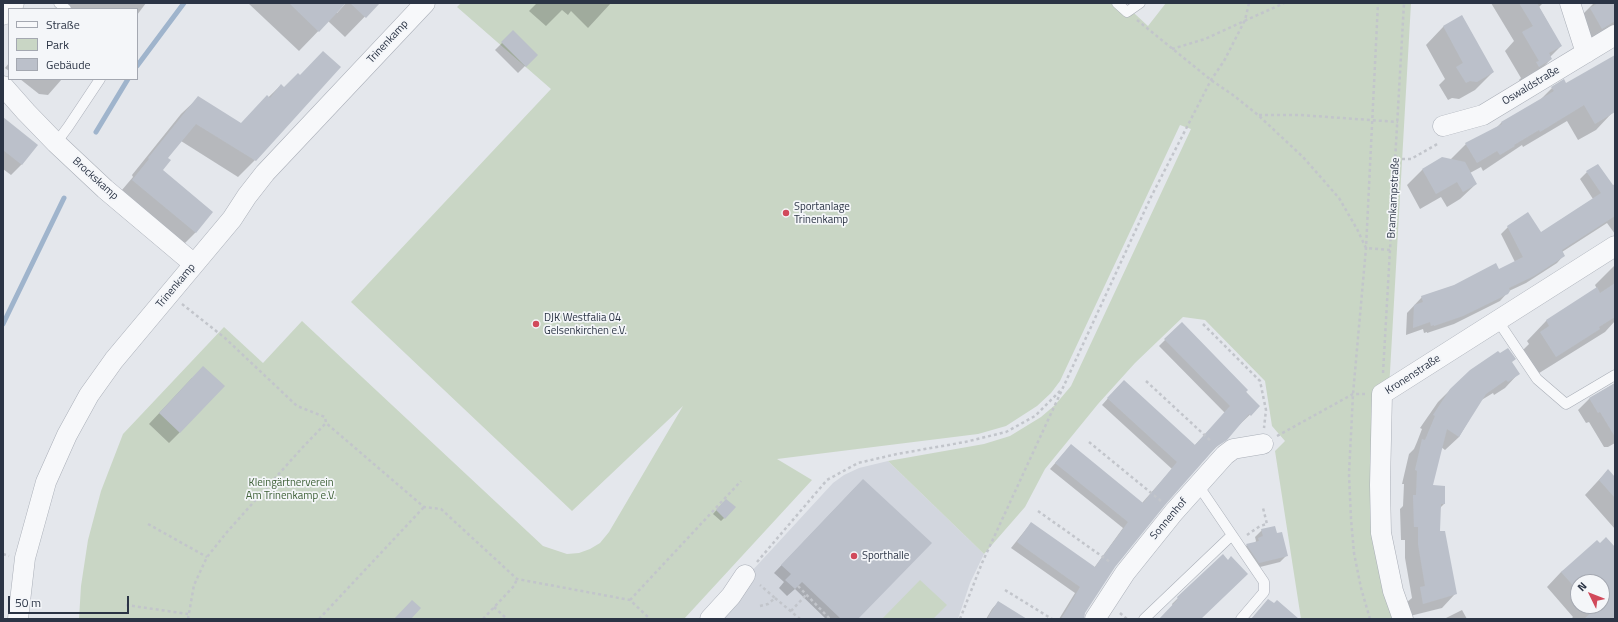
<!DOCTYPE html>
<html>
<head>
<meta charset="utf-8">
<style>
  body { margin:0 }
  #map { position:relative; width:1618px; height:622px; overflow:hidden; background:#e4e7ec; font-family:"Titillium Web",sans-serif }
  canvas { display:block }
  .frame { position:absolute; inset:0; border:4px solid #2b3445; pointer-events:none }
  .legend { position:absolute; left:8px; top:8px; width:130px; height:72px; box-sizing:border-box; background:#f4f6f9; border:1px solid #a4a8b1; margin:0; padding:5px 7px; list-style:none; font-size:12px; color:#2b3445 }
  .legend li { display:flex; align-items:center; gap:8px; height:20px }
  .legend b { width:20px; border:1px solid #a4a8b1 }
  .north { position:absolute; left:1570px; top:574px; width:40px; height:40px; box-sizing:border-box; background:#f4f6f9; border:1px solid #a4a8b1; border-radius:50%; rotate:313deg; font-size:11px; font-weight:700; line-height:16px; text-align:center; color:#2b3445 }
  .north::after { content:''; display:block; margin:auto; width:14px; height:18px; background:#d1495b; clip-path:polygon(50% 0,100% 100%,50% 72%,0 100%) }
  .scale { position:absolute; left:8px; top:596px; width:121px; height:18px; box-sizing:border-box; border:2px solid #2b3445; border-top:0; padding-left:5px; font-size:12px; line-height:14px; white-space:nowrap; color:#2b3445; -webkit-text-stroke:3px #f4f6f9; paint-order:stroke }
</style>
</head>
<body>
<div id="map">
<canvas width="1618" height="622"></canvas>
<div class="frame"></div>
<ul class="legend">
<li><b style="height:5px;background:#f7f8fa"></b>Straße</li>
<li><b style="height:11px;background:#c9d6c5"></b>Park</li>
<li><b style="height:11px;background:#bbc0ca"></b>Gebäude</li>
</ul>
<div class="north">N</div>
<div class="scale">50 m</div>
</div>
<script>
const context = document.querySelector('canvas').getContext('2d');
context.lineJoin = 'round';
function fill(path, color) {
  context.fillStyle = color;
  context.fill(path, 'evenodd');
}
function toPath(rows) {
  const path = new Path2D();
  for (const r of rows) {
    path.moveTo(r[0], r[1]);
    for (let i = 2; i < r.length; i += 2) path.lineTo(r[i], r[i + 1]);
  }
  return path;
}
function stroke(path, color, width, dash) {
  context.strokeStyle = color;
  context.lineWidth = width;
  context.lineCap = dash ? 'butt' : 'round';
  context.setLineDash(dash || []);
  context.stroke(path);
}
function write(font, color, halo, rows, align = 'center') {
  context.font = font + ' "Titillium Web",sans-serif';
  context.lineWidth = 3.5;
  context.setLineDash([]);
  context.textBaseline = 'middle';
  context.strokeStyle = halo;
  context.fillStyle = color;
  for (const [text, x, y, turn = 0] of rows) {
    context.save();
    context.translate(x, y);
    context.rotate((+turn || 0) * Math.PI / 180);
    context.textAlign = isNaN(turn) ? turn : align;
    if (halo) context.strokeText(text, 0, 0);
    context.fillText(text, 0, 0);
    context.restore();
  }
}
const built = toPath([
  [888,461,984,554,970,583,958,619,718,619,750,573,833,483,844,475,859,468]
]);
const green = toPath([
  [461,3,1123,3,1148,26,1166,3,1411,3,1383,495,1404,619,1301,619,1275,451,1285,441,1272,426,1265,381,1205,320,1183,317,1135,363,1098,404,1045,469,1025,507,984,554,888,461,984,444,1010,436,1041,417,1055,405,1071,386,1191,129,1180,125,1060,381,1051,393,1037,406,1006,426,978,434,777,459,812,480,684,619,79,619,81,586,88,540,101,491,123,434,224,327,263,363,302,321,543,546,567,554,579,553,590,549,600,543,609,532,683,406,572,511,351,302,551,89,457,7],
  [920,580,947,605,933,619,882,619]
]);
const shadow = toPath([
  [60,3,146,3,137,15,137,9,68,9],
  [248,3,327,3,337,13,346,3,378,3,345,37,328,21,299,51],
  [537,3,611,3,588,28,571,11,568,15,562,10,546,26,529,11],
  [1491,3,1543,3,1539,7,1561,46,1550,57,1551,59,1534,77,1522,84,1519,80,1521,78,1505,51,1514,41],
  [1594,3,1615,3,1615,27,1585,45,1578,19],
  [1462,16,1493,72,1475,90,1459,99,1452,98,1448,100,1439,85,1445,79,1426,45,1443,27],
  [513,32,536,55,518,73,495,50],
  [1615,56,1615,106,1612,113,1596,130,1578,140,1567,121,1523,147,1522,145,1483,171,1481,167,1470,173,1476,184,1460,199,1447,207,1441,197,1420,209,1407,185,1422,170,1450,160,1466,144,1497,127,1501,123,1540,100,1552,88,1566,84],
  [9,63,9,71,5,68],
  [300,76,255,160,238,177,181,141,167,158,161,170,196,232,179,249,116,197,133,177,132,175,181,114,198,98,241,124,281,85,284,88],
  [20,79,62,79,48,95,39,94],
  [3,118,22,164,11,175,3,169],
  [1587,172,1615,190,1615,234,1607,223,1562,252,1564,255,1557,263,1526,283,1509,291,1500,301,1454,324,1427,333,1427,332,1424,333,1423,329,1406,335,1407,313,1422,297,1498,270,1515,262,1501,234,1508,227,1541,233,1593,199,1580,179],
  [1615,265,1615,321,1605,332,1536,375,1521,352,1529,344,1527,341,1546,321,1597,289,1595,285],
  [1182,323,1259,406,1211,452,1165,504,1115,565,1084,612,1082,619,1059,619,1075,593,1011,548,1031,523,1094,568,1123,528,1050,469,1071,445,1142,503,1172,469,1102,405,1118,387,1194,446,1225,413,1159,346],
  [1511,363,1518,374,1505,388,1494,395,1493,393,1480,401,1459,437,1445,450,1441,447,1432,486,1444,504,1440,508,1439,532,1455,594,1442,608,1410,616,1407,602,1412,598,1405,558,1405,540,1401,540,1400,509,1403,506,1404,484,1402,484,1409,454,1414,449,1417,442,1422,429,1420,428,1438,402,1452,388],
  [192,378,180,432,169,443,149,424],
  [1615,383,1615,443,1608,447,1604,447,1589,422,1586,423,1578,410,1589,399],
  [1608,470,1615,479,1615,529,1585,495],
  [856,487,857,619,826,619,795,589,787,596,779,588,784,582,774,573],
  [722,504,734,508,721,521,713,514],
  [1262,530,1277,534,1287,555,1280,562,1252,569,1241,551,1247,545,1255,543,1256,541,1255,537],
  [1600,544,1615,549,1615,619,1571,619,1573,617,1547,587,1561,572],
  [1578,582,1602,582,1602,606,1578,606],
  [1178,598,1200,619,1160,619,1173,606,1172,604],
  [998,602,1025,619,986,619,992,609],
  [1462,610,1467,619,1444,619]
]);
const stream = toPath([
  [137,66,184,3],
  [96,132,128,79],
  [3,324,64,198]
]);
const building = toPath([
  [289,3,346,3,319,32],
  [350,3,380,3,366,18],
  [1519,3,1537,3,1562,46,1549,53,1552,59,1539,67,1536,62,1539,61,1522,32,1533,26],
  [1598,3,1615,3,1615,21,1602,29,1590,8],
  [1462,15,1494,72,1477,82,1470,81,1466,83,1456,67,1463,63,1443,26],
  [513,30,538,55,526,67,501,42],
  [323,51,341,67,256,161,196,124,168,158,171,160,163,170,213,212,196,233,132,180,149,159,148,158,198,96,241,123,267,95,270,98,281,84,284,87,298,73,300,75],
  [1615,55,1615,112,1595,124,1584,105,1540,132,1539,130,1514,145,1515,146,1500,155,1497,151,1477,163,1465,143,1502,124,1501,122,1554,91,1551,87,1564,79,1566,83],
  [3,117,38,145,22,165,3,150],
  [1442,157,1465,162,1477,184,1463,192,1457,182,1436,194,1422,169],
  [1598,164,1613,185,1615,184,1615,216,1562,250,1565,256,1534,276,1509,288,1510,291,1508,294,1463,316,1434,326,1434,325,1431,326,1430,322,1413,328,1414,305,1423,302,1421,296,1454,285,1496,263,1499,269,1523,257,1507,226,1528,212,1541,232,1601,193,1586,171],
  [1615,283,1615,317,1599,327,1600,329,1556,357,1540,332,1549,326,1546,320,1597,287,1600,293],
  [1182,322,1248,390,1246,392,1260,406,1251,416,1249,414,1227,440,1216,447,1165,505,1115,567,1085,613,1084,619,1061,619,1080,587,1017,542,1031,522,1095,567,1128,522,1055,463,1071,444,1143,503,1177,462,1107,398,1124,380,1195,445,1230,406,1164,339],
  [1508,348,1516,359,1512,362,1520,374,1508,382,1506,380,1486,394,1459,437,1447,429,1433,485,1445,486,1445,504,1441,504,1440,531,1445,531,1457,594,1423,604,1420,587,1425,586,1418,544,1418,527,1414,527,1413,495,1416,495,1417,471,1415,470,1422,439,1425,440,1435,416,1433,415,1450,389,1470,370,1498,351,1500,353],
  [203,366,225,386,180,433,159,413],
  [1615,383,1615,437,1600,412,1598,413,1589,398],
  [1608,469,1615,477,1615,498,1599,480],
  [863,479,932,543,858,619,841,619,802,582,795,589,785,580,791,574,781,565],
  [726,499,736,507,725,519,716,510],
  [1275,526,1277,533,1282,532,1288,556,1259,563,1246,544,1259,541,1258,538,1263,536,1261,529],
  [1606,537,1615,547,1615,619,1584,619,1592,612,1587,606,1602,606,1602,582,1578,582,1578,591,1561,572,1597,540,1600,543],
  [1223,554,1228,560,1231,556,1248,574,1201,619,1159,619,1178,599,1177,597],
  [1268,599,1274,603,1277,600,1299,619,1251,619],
  [412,600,421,608,411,619,394,619],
  [998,601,1027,619,987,619]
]);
const path = toPath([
  [1137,20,1211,80,1233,95,1258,115,1303,157,1339,198,1357,229,1366,248,1390,250],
  [1172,49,1205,39,1284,3],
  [1259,115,1300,115,1398,122],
  [1396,159,1411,159,1439,143],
  [182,304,225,338,297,406,325,417,326,423,424,507,441,509,517,579,630,600,650,619],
  [1203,324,1260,381,1266,410,1264,428],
  [1383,373,1404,3],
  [1146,381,1212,442],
  [1277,436,1353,394,1365,394],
  [1089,442,1161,501],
  [1038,511,1110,562],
  [148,524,207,557],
  [1247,535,1260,526,1267,524,1263,508],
  [3,554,9,556],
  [757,562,827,480,858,463,897,454,965,442,1006,432,1035,416,1060,391],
  [798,586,830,619],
  [1005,590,1052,619],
  [775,598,800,619],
  [630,600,741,481],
  [126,605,188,614],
  [760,606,768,604,775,598,760,585],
  [494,607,507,619],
  [791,611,806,595],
  [1120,613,1127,619],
  [188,619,194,585,207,557,227,532,302,448,326,423],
  [319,619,424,507],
  [483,619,514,586,517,579],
  [960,619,982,563,1151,197,1211,80,1224,61,1245,20,1249,3],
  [1370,619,1361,588,1354,553,1351,519,1349,474,1353,394,1366,248,1378,3]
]);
const service = toPath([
  [59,3,66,9],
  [1117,3,1127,12,1140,3],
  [56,143,68,127,100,79],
  [1498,321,1537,379,1566,404,1615,375],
  [1198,485,1264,582,1264,592,1241,619],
  [1144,619,1232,535]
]);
const minor = toPath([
  [1570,3,1586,53],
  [3,15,14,3],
  [3,86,26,112,56,143,105,189,194,264],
  [1443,126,1483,115,1615,35],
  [18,619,25,558,46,482,67,435,89,395,114,360,232,219,247,196,265,173,425,3],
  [710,619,731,596,745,575],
  [1095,619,1125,573,1174,512,1225,455,1233,449,1263,444],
  [1403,619,1393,591,1381,533,1380,485,1382,394,1615,246]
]);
const markers = [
  [786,213,4,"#d1495b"],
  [536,324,4,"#d1495b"],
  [854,556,4,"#d1495b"]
];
const streetNames = [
  ["Trinenkamp",388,42,-47],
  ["Oswaldstraße",1531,86,-31],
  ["Brockskamp",95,179,42],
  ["Bramkampstraße",1394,198,-87],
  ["Trinenkamp",176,286,-50],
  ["Kronenstraße",1413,375,-33],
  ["Sonnenhof",1169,519,-50]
];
const poiNames = [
  ["Sportanlage",794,207],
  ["Trinenkamp",794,220],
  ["DJK Westfalia 04",544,318],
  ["Gelsenkirchen e.V.",544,331],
  ["Sporthalle",862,556]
];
const parkNames = [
  ["Kleingärtnerverein",291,483],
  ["Am Trinenkamp e.V.",291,496]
];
fill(built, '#d2d6de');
fill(green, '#c9d6c5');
fill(shadow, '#0003');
stroke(stream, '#9fb4cc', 5);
fill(building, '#bbc0ca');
stroke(service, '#a9aeb7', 11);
stroke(minor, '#a9aeb7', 21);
stroke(path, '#c2c5cb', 2.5, [3, 3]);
stroke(service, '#f7f8fa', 10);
stroke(minor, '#f7f8fa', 20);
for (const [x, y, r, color] of markers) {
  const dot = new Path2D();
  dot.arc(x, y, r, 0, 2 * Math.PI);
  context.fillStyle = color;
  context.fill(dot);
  stroke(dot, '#f4f6f9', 1.5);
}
write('11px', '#2b3445', '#f4f6f9', streetNames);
write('11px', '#2b3445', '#f4f6f9', poiNames, 'left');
write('11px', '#3f6138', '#f4f6f9', parkNames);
</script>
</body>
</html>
